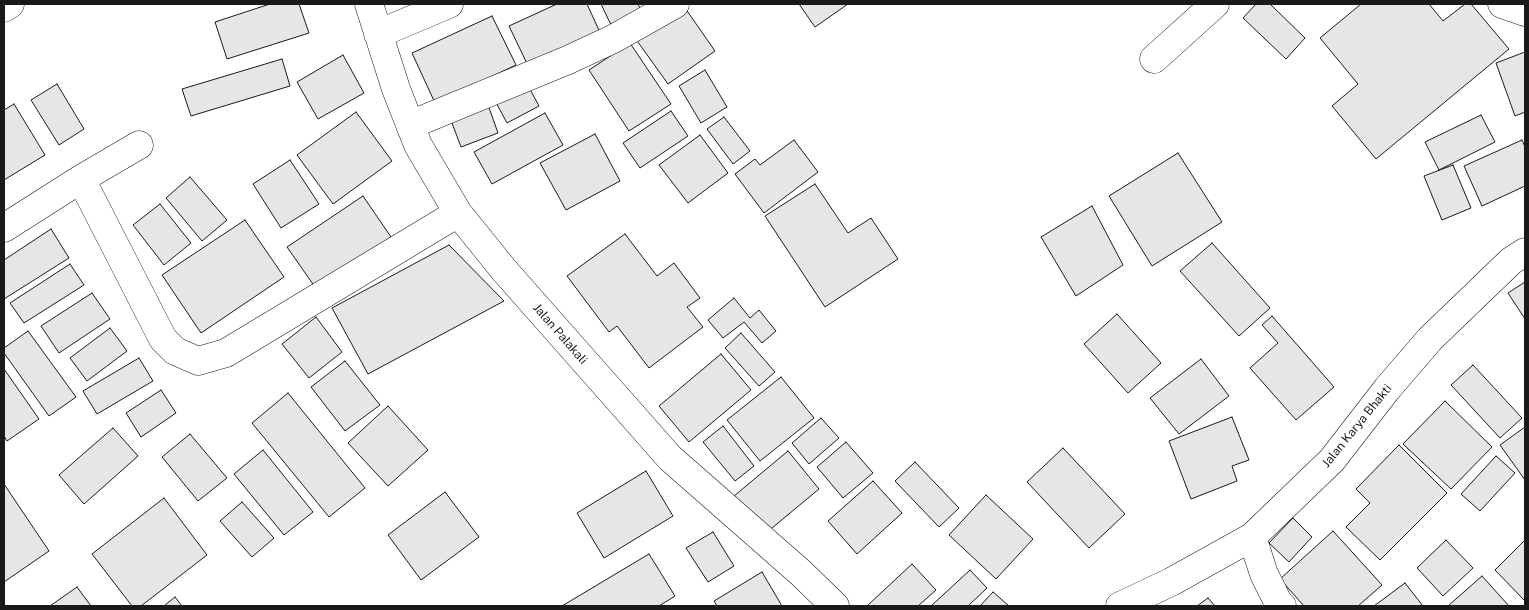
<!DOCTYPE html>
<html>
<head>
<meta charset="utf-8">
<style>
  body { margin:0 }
  #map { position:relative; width:1529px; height:610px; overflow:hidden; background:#fff; font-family:"Public Sans",sans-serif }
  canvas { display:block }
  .frame { position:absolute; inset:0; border:5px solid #1a1a1a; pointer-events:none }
</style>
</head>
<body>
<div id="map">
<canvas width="1529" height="610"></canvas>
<div class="frame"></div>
</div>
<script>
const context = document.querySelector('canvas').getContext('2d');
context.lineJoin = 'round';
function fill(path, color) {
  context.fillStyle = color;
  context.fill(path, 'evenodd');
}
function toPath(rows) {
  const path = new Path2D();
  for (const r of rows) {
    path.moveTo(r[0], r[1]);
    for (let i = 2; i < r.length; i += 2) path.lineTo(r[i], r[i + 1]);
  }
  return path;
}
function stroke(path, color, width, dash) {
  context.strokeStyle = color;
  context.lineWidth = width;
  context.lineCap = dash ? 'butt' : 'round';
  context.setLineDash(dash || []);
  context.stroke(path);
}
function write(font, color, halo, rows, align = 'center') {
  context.font = font + ' "Public Sans",sans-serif';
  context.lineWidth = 4;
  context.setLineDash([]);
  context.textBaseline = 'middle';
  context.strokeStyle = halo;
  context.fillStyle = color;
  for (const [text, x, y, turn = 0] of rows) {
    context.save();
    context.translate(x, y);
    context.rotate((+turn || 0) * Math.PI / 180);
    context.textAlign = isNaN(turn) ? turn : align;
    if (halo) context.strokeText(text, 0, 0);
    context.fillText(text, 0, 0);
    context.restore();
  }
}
const building = toPath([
  [270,4,299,4,309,33,227,59,215,22,270,4],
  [557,4,587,4,603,39,531,72,509,26,557,4],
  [601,4,638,4,642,13,612,27,601,4],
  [799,4,848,4,815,27,799,4],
  [1256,4,1270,4,1305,38,1286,59,1243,18,1256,4],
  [1361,4,1429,4,1443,21,1465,4,1471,4,1509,49,1376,159,1332,106,1358,84,1320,38,1361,4],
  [683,5,715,51,668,84,635,38,683,5],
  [492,16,516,65,435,103,412,53,492,16],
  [630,43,671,104,629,131,589,70,630,43],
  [1525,52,1525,112,1515,116,1496,63,1525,52],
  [343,55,364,93,318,119,297,82,343,55],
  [282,59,290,86,191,116,182,89,282,59],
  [705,70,727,107,701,123,679,86,705,70],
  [525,80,539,106,507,123,493,97,525,80],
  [57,84,84,129,59,145,31,100,57,84],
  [487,102,498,133,461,147,449,115,487,102],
  [14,104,45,155,4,180,4,110,14,104],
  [671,111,688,136,640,168,623,143,671,111],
  [356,112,392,161,333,204,297,155,356,112],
  [545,113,563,145,492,184,474,152,545,113],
  [1481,115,1495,142,1439,170,1425,142,1481,115],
  [724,117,750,151,733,164,707,129,724,117],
  [595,134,620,181,566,210,540,163,595,134],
  [700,135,728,173,688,203,659,165,700,135],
  [794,140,818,172,764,213,735,174,755,159,760,165,794,140],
  [1522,140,1525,147,1525,186,1482,206,1464,166,1522,140],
  [1178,153,1222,222,1152,266,1109,196,1178,153],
  [290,160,319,204,281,228,253,184,290,160],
  [1453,165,1471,208,1442,220,1424,176,1453,165],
  [190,177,227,220,202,241,166,198,190,177],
  [815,184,848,233,871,218,898,259,825,307,765,216,815,184],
  [363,196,391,237,315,287,287,247,363,196],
  [160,204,191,243,164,265,133,225,160,204],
  [1092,206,1123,265,1076,296,1041,237,1092,206],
  [245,220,284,277,201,333,162,275,245,220],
  [51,229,69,258,4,299,4,260,51,229],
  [625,234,657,276,674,263,700,298,687,307,703,327,649,368,617,326,609,332,567,276,625,234],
  [1212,243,1270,308,1239,336,1180,271,1212,243],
  [449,245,504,301,368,374,332,308,449,245],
  [70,264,84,285,24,323,10,303,70,264],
  [1525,282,1525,319,1508,293,1525,282],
  [92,293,110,319,59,353,41,326,92,293],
  [734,298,750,318,759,310,776,331,762,343,744,322,723,338,708,320,734,298],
  [1117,314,1161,363,1128,393,1084,344,1117,314],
  [1272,316,1334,387,1296,420,1250,368,1278,343,1262,325,1272,316],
  [316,317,342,352,309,378,282,344,316,317],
  [110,328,127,351,87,381,70,358,110,328],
  [28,331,76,397,49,416,4,353,4,348,28,331],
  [741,333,775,372,759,386,725,348,741,333],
  [721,354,751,390,689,442,659,406,721,354],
  [139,358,153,381,97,414,83,391,139,358],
  [1201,359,1229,396,1179,434,1150,398,1201,359],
  [345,361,380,405,345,431,311,387,345,361],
  [1473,365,1522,418,1500,438,1451,385,1473,365],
  [4,369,39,419,7,441,4,436,4,369],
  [781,377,814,418,760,461,727,420,781,377],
  [161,390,176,413,141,437,126,413,161,390],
  [288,393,365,488,329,517,252,423,288,393],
  [1445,401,1492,447,1451,489,1403,444,1445,401],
  [388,406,428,450,388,486,348,443,388,406],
  [1232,417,1249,460,1232,466,1237,481,1191,499,1169,441,1232,417],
  [821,418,839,438,809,464,792,443,821,418],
  [723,426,754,466,735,481,703,442,723,426],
  [1525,427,1525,480,1500,445,1525,427],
  [113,428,138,456,84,504,59,475,113,428],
  [190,434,227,478,198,501,162,457,190,434],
  [846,442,873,473,843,498,817,467,846,442],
  [1399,445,1447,493,1380,560,1346,527,1370,503,1356,489,1399,445],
  [1063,448,1125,514,1089,548,1027,482,1063,448],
  [263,450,313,512,284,535,234,474,263,450],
  [788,451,819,489,766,533,734,496,788,451],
  [1496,456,1515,473,1480,511,1461,494,1496,456],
  [915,462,959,508,939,527,895,481,915,462],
  [646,471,673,516,604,558,577,513,646,471],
  [873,481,902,513,857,554,828,521,873,481],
  [4,484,49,551,4,582,4,484],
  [445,492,479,537,421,580,388,535,445,492],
  [986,495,1033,539,996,579,949,535,986,495],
  [164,498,207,555,141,606,132,606,92,554,164,498],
  [242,502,274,538,252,557,220,521,242,502],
  [1293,518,1312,537,1289,562,1269,543,1293,518],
  [1333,531,1382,585,1358,606,1304,606,1280,579,1333,531],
  [713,532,734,566,708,582,686,548,713,532],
  [1446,540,1473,568,1443,596,1417,568,1446,540],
  [1525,540,1525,601,1495,570,1525,540],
  [649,554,675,596,659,606,562,606,649,554],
  [912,564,936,590,918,606,867,606,912,564],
  [970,570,987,588,968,606,931,606,970,570],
  [762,572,782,606,717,606,714,601,762,572],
  [1482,576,1509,606,1448,606,1482,576],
  [1405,583,1423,606,1374,606,1405,583],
  [77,587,91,606,50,606,77,587],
  [993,592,1009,606,980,606,993,592],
  [175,597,182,606,164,606,175,597],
  [1208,598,1215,606,1197,606,1208,598]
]);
const street = toPath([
  [369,4,396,89,418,145,458,213,504,270,670,458,801,573,835,606],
  [1502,4,1525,12],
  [4,8,10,4],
  [378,34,449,4],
  [1154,59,1215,4],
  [410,125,568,60,613,39,675,4],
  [139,145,81,179,163,339,175,351,198,361,226,353,458,213],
  [4,228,81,179],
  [1252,537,1264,574,1278,602,1282,606],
  [1120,606,1171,582,1252,537,1332,460,1387,389,1430,339,1511,261,1525,252]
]);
const streetNames = [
  ["Jalan Palakali",560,334,49],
  ["Jalan Karya Bhakti",1357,426,-51]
];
fill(building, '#e6e6e6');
stroke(building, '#1a1a1a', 1);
stroke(street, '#1a1a1a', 29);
stroke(street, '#fff', 28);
write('12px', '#1a1a1a', '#fff', streetNames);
</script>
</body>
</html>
